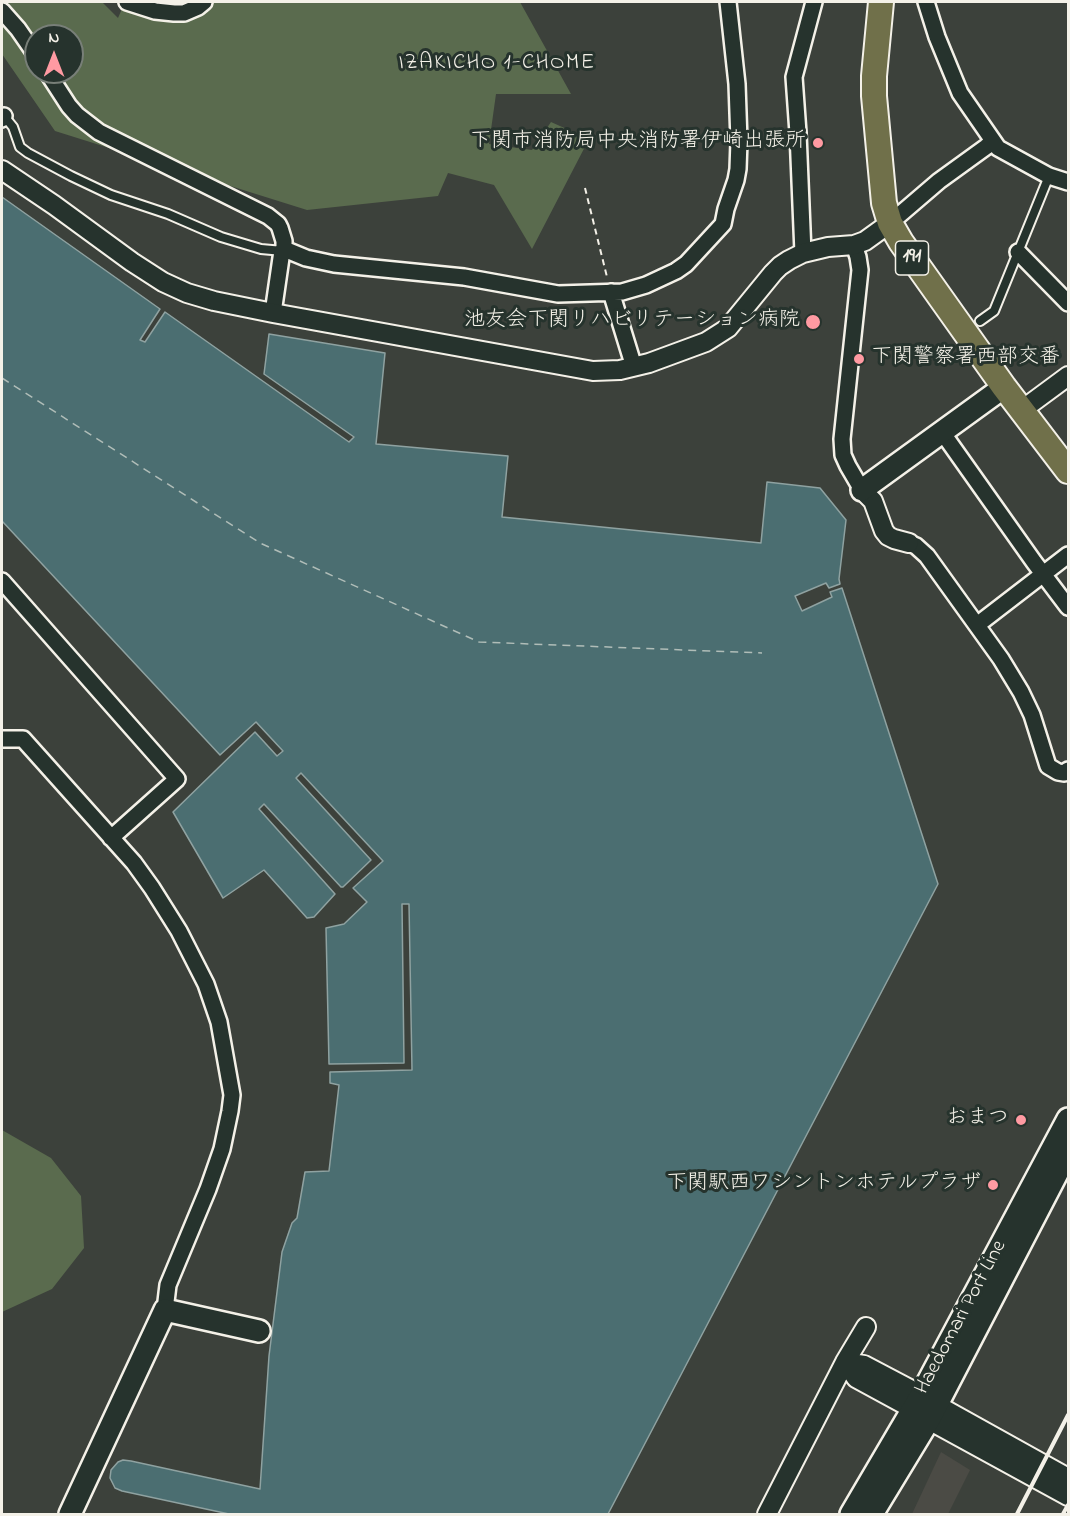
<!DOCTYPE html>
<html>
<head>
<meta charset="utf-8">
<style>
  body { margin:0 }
  #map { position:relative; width:1070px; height:1516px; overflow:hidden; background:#3c413b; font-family:"Indie Flower",sans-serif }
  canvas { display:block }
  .frame { position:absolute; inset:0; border:3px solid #f4f1e8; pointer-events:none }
  .north { position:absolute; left:24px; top:24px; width:60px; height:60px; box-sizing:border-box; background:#26332d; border:2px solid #787f78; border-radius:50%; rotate:0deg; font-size:16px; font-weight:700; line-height:24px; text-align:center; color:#f4f1e8 }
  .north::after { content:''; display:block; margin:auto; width:21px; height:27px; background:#ff9aa2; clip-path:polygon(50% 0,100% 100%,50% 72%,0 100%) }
</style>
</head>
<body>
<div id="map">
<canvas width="1070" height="1516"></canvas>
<div class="frame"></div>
<div class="north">N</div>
</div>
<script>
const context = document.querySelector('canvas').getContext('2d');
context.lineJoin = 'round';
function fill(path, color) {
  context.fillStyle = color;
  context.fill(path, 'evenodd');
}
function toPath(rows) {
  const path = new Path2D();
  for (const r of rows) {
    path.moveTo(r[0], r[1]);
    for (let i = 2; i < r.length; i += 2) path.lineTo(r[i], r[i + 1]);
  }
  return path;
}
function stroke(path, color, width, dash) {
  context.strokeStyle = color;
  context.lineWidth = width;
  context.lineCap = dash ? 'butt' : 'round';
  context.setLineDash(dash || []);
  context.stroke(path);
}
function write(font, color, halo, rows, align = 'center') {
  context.font = font + ' "Indie Flower","Klee One",sans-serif';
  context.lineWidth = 6;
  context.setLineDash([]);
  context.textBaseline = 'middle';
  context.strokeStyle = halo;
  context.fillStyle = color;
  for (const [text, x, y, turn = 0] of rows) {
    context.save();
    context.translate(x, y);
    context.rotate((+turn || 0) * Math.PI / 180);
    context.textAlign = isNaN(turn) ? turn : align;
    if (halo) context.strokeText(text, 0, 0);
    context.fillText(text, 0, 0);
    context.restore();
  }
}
const built = toPath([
  [941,1452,970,1470,948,1514,912,1514]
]);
const green = toPath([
  [2,2,102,2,118,18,125,2,520,2,571,94,496,94,489,144,532,150,551,122,589,139,532,249,494,185,448,173,438,196,307,210,55,131,2,54],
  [36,36,72,36,72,72,36,72],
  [2,1130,51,1158,81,1196,84,1248,52,1289,2,1312]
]);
const water = toPath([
  [2,197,160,309,140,340,145,342,165,312,349,442,354,437,264,374,269,334,385,353,376,444,508,456,502,517,761,543,767,482,820,488,846,520,839,579,840,584,829,588,826,583,795,596,802,611,832,597,830,592,842,588,938,884,608,1514,229,1514,122,1491,115,1488,110,1478,111,1470,118,1462,123,1460,131,1461,260,1489,269,1356,282,1252,292,1223,297,1218,305,1172,329,1171,339,1085,330,1083,330,1072,412,1070,409,904,402,904,404,1063,329,1064,326,928,344,924,367,902,353,888,383,861,301,773,296,778,371,860,343,887,341,887,264,804,259,809,335,894,314,917,307,918,264,870,223,898,173,812,255,732,277,756,283,751,256,722,220,755,2,521,2,197]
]);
const ferry = toPath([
  [2,378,260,543,479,642,762,653]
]);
const path = toPath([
  [585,188,607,277]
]);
const service = toPath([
  [4,116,13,127,20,147,28,153,71,176,111,195,168,214,221,237,261,249,283,251],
  [980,321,994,311,1049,176]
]);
const minor = toPath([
  [127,2,155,11,174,13,184,13,198,7,204,2],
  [926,2,937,37,960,93,998,148,1049,176,1068,182],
  [2,11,18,29,36,55],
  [47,72,69,106,77,115,99,132,268,216,278,224,280,228,284,241,284,251,289,251,306,258,334,264,464,277,558,294,622,292,646,285,676,271,686,264,723,224,726,209,736,180,738,169,739,141,737,84,728,2],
  [2,119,4,116],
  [890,223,939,181,986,147,993,141],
  [854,245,858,257,860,270,842,439,843,455,848,466,862,490],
  [1018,252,1068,303],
  [803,253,798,133,794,77,814,2],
  [611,292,634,367],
  [273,313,282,251],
  [942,432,1034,562,1068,607],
  [909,543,916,546,927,556,1001,659,1021,692,1032,715,1048,766,1058,772,1064,773,1068,770],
  [2,581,177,779,111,838],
  [977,625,1068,555],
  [2,739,23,739,134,863,152,888,179,931,206,984,219,1022,232,1095,230,1111,222,1149,208,1189,168,1285,165,1310]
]);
const tertiary = toPath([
  [2,170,54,205,132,262,163,282,187,293,214,301,273,313,593,371,620,370,649,363,706,342,728,328,773,273,780,266,789,260,803,253,828,247,854,245,865,241,890,223],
  [1022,410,1068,376],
  [862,490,873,501,884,531,888,536,894,539,909,543],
  [845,1362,856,1378,913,1409,929,1420,1068,1496],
  [845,1362,864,1365,921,1395,937,1405,1068,1478],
  [767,1514,845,1362,866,1327]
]);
const secondary = toPath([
  [862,490,1004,387],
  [70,1514,165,1310,259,1331],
  [851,1514,921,1395,1068,1119],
  [872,1514,929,1420,1068,1152]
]);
const trunk = toPath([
  [881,2,874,76,874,96,884,203,890,223,901,242,1004,387,1068,471]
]);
const rail = toPath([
  [1017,1514,1068,1415],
  [1063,1514,1068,1505]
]);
const markers = [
  [818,143,6,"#ff9aa2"],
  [813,322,8,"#ff9aa2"],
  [859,359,6,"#ff9aa2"],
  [1021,1120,6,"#ff9aa2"],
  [993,1185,6,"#ff9aa2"]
];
const shields = [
  [912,258,33]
];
const shieldNames = [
  ["191",912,258]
];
const poiNames = [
  ["下関市消防局中央消防署伊崎出張所",806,143],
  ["池友会下関リハビリテーション病院",800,322],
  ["下関警察署西部交番",871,359,"left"],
  ["おまつ",1009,1120],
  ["下関駅西ワシントンホテルプラザ",981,1185]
];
const streetNames = [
  ["Haedomari Port Line",962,1318,-62]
];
const neighbourhoodNames = [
  ["IZAKICHO 1-CHOME",497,64]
];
fill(built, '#4b4b45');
fill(green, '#5a6b4e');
fill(water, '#4b6e71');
stroke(water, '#8fa2a1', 1.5);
stroke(ferry, '#b0bdb8', 1.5, [8, 6]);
stroke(service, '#f4f1e8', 12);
stroke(minor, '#f4f1e8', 20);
stroke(tertiary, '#f4f1e8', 22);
stroke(secondary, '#f4f1e8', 26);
stroke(trunk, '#f4f1e8', 28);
stroke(path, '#f4f1e8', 2, [6, 4.5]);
stroke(service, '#26332d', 8);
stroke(minor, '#26332d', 15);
stroke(tertiary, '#26332d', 18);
stroke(secondary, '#26332d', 21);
stroke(trunk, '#70704a', 24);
stroke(rail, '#f4f1e8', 4);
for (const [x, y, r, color] of markers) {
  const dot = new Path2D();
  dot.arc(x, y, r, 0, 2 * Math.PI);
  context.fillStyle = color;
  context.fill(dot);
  stroke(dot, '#26332d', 2);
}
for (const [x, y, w] of shields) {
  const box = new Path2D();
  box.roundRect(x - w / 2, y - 17, w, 34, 4.5);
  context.fillStyle = '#26332d';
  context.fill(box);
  stroke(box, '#f4f1e8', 1.5);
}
write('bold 20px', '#f4f1e8', null, shieldNames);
write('21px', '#f4f1e8', '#26332d', poiNames, 'right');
write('21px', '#f4f1e8', '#26332d', streetNames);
context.letterSpacing = '1.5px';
write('22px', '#f4f1e8', '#26332d', neighbourhoodNames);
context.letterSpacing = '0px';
</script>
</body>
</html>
